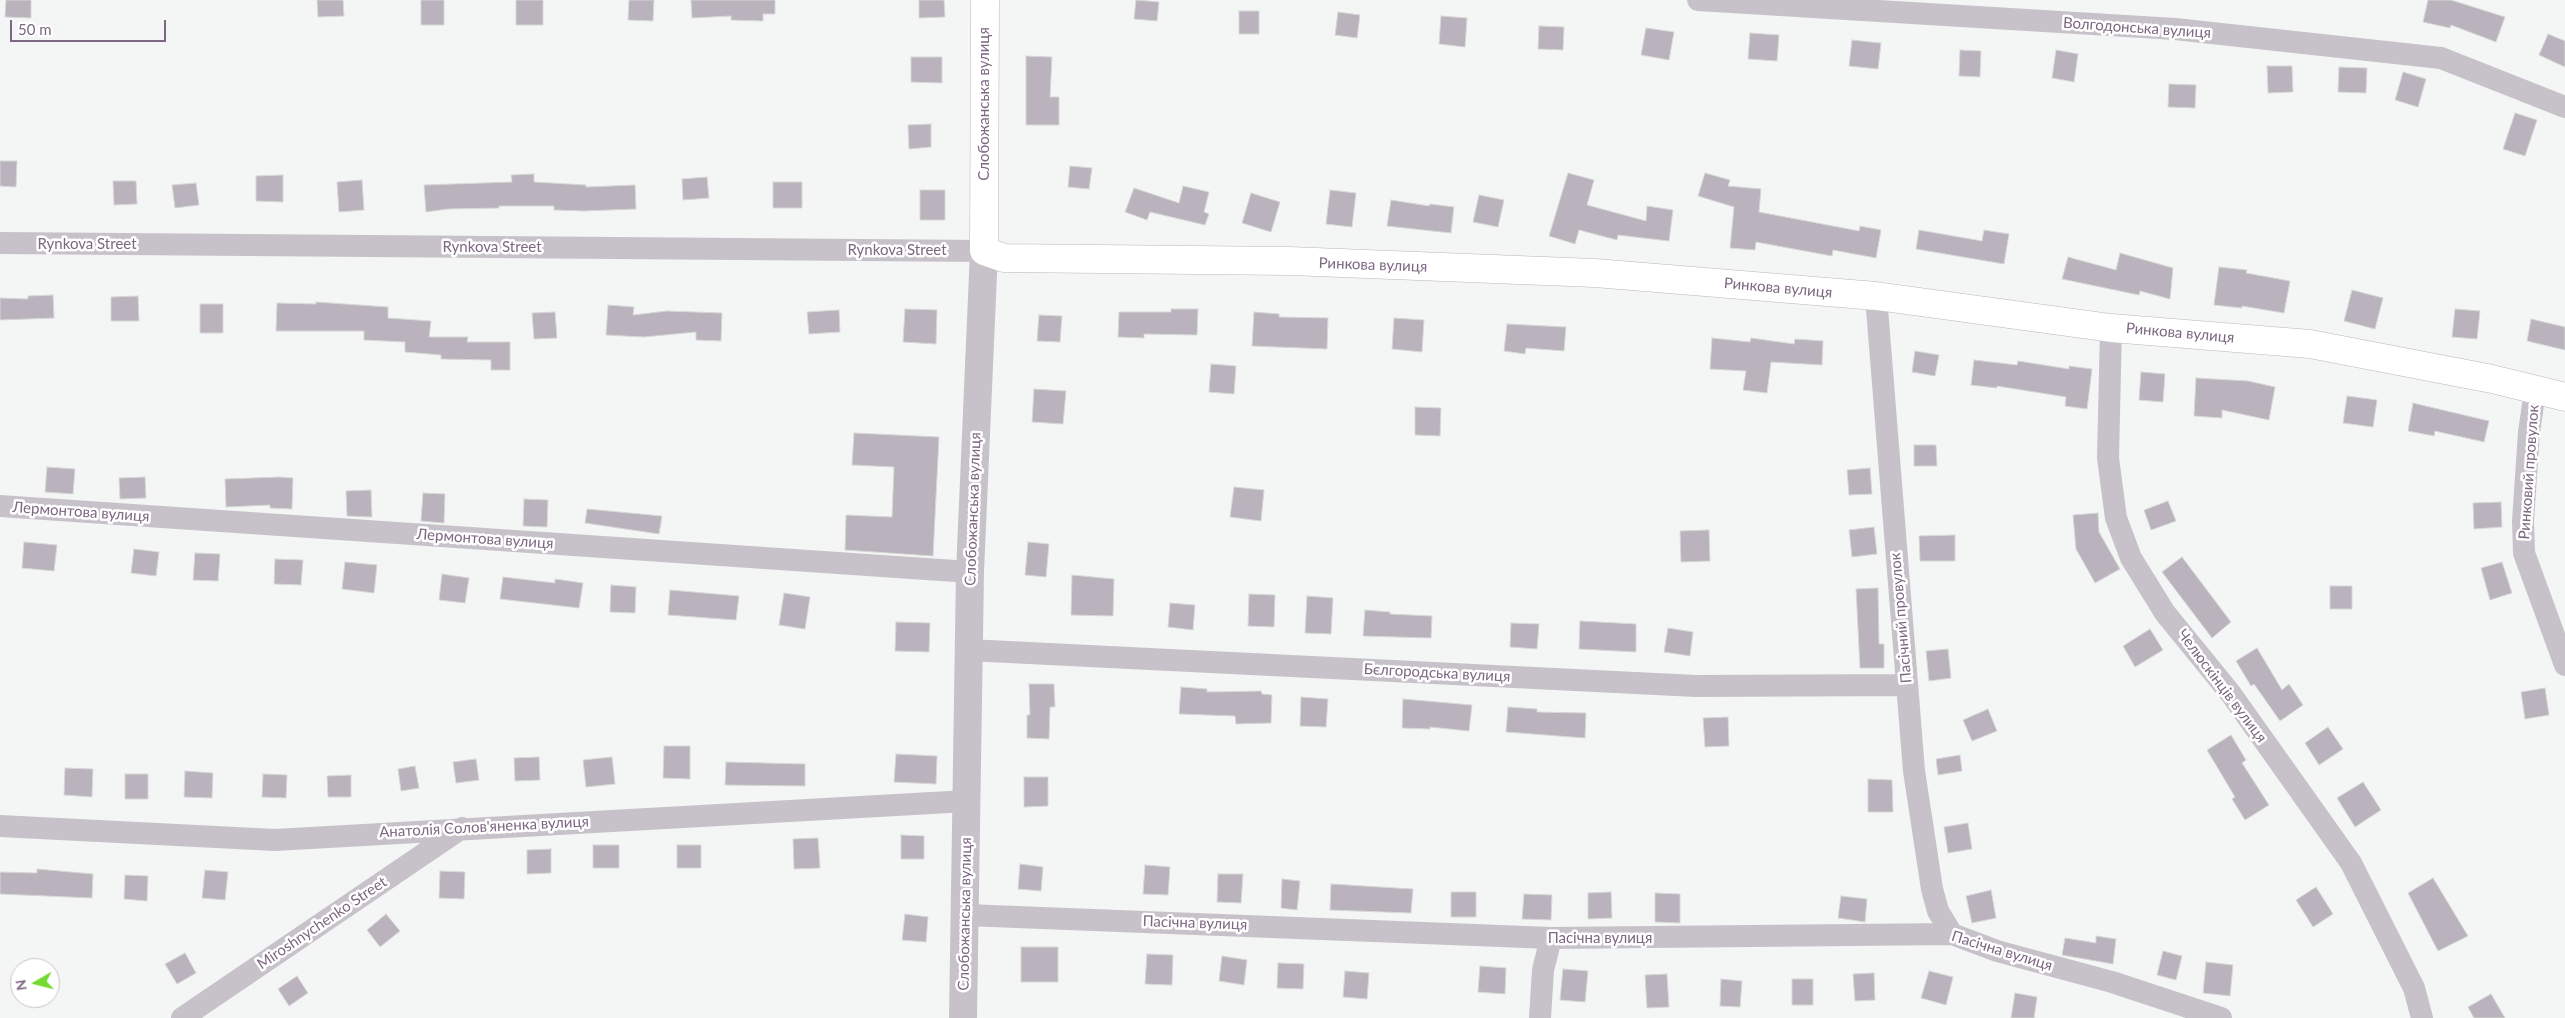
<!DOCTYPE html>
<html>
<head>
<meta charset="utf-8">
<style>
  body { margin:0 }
  #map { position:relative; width:2565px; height:1018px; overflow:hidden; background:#f3f6f4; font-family:Lato,sans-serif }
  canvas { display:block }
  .north { position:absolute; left:10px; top:958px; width:50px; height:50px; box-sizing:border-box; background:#fff; border:1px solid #cbc2cd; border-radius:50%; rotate:262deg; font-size:14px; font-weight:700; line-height:20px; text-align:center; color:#7d6782 }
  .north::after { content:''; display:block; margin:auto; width:18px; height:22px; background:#75da30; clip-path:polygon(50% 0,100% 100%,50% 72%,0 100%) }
  .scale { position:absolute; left:10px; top:20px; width:156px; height:22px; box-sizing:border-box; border:2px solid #7d6782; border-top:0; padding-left:6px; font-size:15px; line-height:18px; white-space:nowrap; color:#7d6782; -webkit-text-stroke:4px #fff; paint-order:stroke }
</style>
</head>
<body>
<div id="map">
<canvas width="2565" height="1018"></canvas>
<div class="north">N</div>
<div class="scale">50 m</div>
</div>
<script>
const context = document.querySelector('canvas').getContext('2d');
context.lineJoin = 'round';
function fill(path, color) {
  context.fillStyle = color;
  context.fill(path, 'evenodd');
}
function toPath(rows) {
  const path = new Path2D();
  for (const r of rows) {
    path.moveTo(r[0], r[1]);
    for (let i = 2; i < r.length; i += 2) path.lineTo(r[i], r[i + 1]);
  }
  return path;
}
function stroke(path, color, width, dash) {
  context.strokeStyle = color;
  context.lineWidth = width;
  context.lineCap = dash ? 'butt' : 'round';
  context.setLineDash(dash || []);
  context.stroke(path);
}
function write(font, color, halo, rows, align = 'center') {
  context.font = font + ' Lato,sans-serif';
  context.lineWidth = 5;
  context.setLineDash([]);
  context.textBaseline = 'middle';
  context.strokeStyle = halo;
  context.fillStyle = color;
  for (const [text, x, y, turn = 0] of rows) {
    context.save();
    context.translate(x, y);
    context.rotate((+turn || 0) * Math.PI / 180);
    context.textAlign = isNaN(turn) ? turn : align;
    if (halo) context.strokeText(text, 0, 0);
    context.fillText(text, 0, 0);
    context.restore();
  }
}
const building = toPath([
  [6,0,31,0,31,18,5,17,6,0],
  [317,0,343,0,344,16,318,17,317,0],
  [421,0,444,0,444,25,421,25,421,0],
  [516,0,543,0,543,25,516,25,516,0],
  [629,0,654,0,653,21,628,20,629,0],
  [691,0,775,0,775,14,763,14,763,21,731,20,731,16,692,18,691,0],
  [919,0,944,0,945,17,919,18,919,0],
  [1136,0,1159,2,1157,21,1134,19,1136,0],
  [2428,0,2451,0,2505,17,2496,42,2451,25,2450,28,2423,22,2428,0],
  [1239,11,1259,11,1259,34,1239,34,1239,11],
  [1338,12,1360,15,1357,38,1335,35,1338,12],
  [1441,16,1467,18,1465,47,1439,44,1441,16],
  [1539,26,1564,27,1563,50,1538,49,1539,26],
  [1646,28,1674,32,1669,60,1641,55,1646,28],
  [1750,33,1779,35,1777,61,1748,59,1750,33],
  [2548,34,2565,41,2565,67,2539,55,2548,34],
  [1852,40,1881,43,1878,69,1849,66,1852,40],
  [1960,50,1981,51,1980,77,1959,76,1960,50],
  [2056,50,2078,54,2074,82,2052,78,2056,50],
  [1026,56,1052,57,1050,97,1059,97,1059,125,1026,125,1026,56],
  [911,57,942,57,942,83,911,82,911,57],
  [2267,66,2292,66,2293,92,2268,93,2267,66],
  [2339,67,2367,68,2366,93,2338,92,2339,67],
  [2403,72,2426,79,2418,107,2395,100,2403,72],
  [2169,84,2196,85,2195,108,2168,107,2169,84],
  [2515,113,2537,120,2525,156,2503,149,2515,113],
  [931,124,931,147,909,149,908,125,931,124],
  [0,161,17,161,16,187,0,186,0,161],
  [1070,166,1092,168,1089,189,1068,187,1070,166],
  [1568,173,1594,180,1587,205,1646,221,1647,206,1673,210,1669,241,1618,235,1617,240,1579,230,1575,244,1549,236,1568,173],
  [1705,173,1730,180,1728,186,1761,189,1759,212,1859,231,1860,226,1881,230,1876,258,1833,250,1832,256,1756,242,1755,250,1730,248,1734,207,1698,196,1705,173],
  [534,174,534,182,586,185,586,187,635,185,636,209,584,211,554,210,554,206,499,206,499,208,448,209,426,212,424,185,512,182,511,175,534,174],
  [283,175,283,202,256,201,256,176,283,175],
  [707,177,709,198,683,200,682,179,707,177],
  [362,180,364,210,339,212,337,182,362,180],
  [113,181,136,181,137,204,114,205,113,181],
  [773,182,802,182,802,208,773,208,773,182],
  [196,183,199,205,175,208,172,185,196,183],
  [1183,186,1209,192,1204,212,1209,214,1205,225,1150,212,1147,220,1125,212,1134,188,1179,203,1183,186],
  [920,190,945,190,945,220,920,220,920,190],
  [1330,190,1356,193,1352,227,1326,224,1330,190],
  [1251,193,1280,202,1271,232,1242,223,1251,193],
  [1479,195,1504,200,1498,227,1473,222,1479,195],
  [1391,200,1429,206,1430,204,1454,207,1451,233,1387,226,1391,200],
  [1919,230,1982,241,1984,230,2009,234,2004,264,1916,249,1919,230],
  [2120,253,2173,268,2170,299,2140,291,2139,295,2062,279,2068,257,2116,270,2120,253],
  [2219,267,2247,270,2246,273,2290,281,2284,313,2242,306,2242,308,2214,305,2219,267],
  [2352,290,2383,298,2375,329,2344,321,2352,290],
  [53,295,54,318,0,320,0,298,28,299,28,296,53,295],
  [138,296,139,321,111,321,111,297,138,296],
  [316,302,388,307,388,318,431,321,429,337,468,337,467,342,510,342,510,370,491,370,491,360,441,359,441,355,405,352,405,342,364,340,364,331,276,331,277,303,316,304,316,302],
  [200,304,223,304,223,333,200,333,200,304],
  [608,305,634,307,633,315,667,311,722,313,721,341,696,340,696,332,644,337,606,335,608,305],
  [905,309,937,310,936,344,903,342,905,309],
  [1171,309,1198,309,1197,335,1144,334,1144,338,1118,337,1119,312,1171,312,1171,309],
  [2455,309,2480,311,2477,339,2452,337,2455,309],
  [839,310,840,332,809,334,807,312,839,310],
  [555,312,557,338,534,339,532,313,555,312],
  [1254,312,1279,314,1279,317,1328,318,1327,349,1252,346,1254,312],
  [1039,315,1062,316,1060,342,1037,341,1039,315],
  [1394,318,1424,320,1422,352,1392,349,1394,318],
  [2531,319,2565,327,2565,350,2527,341,2531,319],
  [1507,324,1566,327,1564,351,1526,348,1525,354,1504,351,1507,324],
  [1712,338,1750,342,1751,338,1794,344,1795,339,1823,341,1822,365,1771,362,1767,393,1743,390,1746,371,1710,369,1712,338],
  [1915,351,1939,355,1935,376,1912,372,1915,351],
  [1974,360,2017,365,2018,361,2069,369,2069,366,2092,369,2087,409,2065,406,2066,397,1997,386,1997,388,1971,385,1974,360],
  [1211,364,1236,366,1234,394,1209,392,1211,364],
  [2141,372,2165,374,2163,402,2139,400,2141,372],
  [2196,378,2248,381,2275,387,2269,420,2222,410,2222,418,2194,416,2196,378],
  [1034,389,1066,391,1063,424,1032,422,1034,389],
  [2347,396,2377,400,2373,427,2343,423,2347,396],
  [2413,403,2489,421,2484,442,2435,431,2434,436,2408,431,2413,403],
  [1415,407,1441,408,1440,436,1415,435,1415,407],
  [854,433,939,437,933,556,845,550,846,515,892,517,894,467,852,465,854,433],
  [1914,445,1936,445,1937,466,1914,466,1914,445],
  [47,467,75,469,73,494,45,492,47,467],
  [1870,468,1872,494,1849,495,1847,470,1870,468],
  [145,477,146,498,120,499,119,478,145,477],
  [279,477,293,478,292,509,270,508,270,505,226,507,225,479,279,477],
  [1234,487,1264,490,1261,521,1230,517,1234,487],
  [371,490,372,517,347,516,346,491,371,490],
  [423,493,445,494,444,523,421,521,423,493],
  [524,499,548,500,547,527,523,526,524,499],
  [2168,501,2176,521,2151,530,2144,510,2168,501],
  [2501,502,2502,527,2474,529,2473,503,2501,502],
  [587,509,662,516,659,534,585,523,587,509],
  [2098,513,2099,532,2120,569,2095,583,2076,549,2073,515,2098,513],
  [1874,527,1877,554,1852,557,1849,530,1874,527],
  [1709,530,1710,561,1681,562,1680,531,1709,530],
  [1955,535,1955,561,1920,561,1919,536,1955,535],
  [24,542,57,545,54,571,22,568,24,542],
  [1028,542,1049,544,1046,577,1025,575,1028,542],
  [134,549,159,552,156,576,131,573,134,549],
  [195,553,220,554,218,581,193,580,195,553],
  [2182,557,2231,622,2212,638,2162,572,2182,557],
  [275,559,303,560,301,585,274,584,275,559],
  [345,562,377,565,374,593,342,589,345,562],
  [2502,562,2512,593,2490,600,2481,568,2502,562],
  [442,574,469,578,465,603,439,600,442,574],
  [1072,575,1114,579,1113,616,1071,615,1072,575],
  [503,577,555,583,555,579,583,583,579,608,500,599,503,577],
  [611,585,636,587,635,613,610,612,611,585],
  [2330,586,2352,586,2352,609,2330,609,2330,586],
  [1878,588,1879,644,1884,644,1884,668,1860,668,1856,589,1878,588],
  [670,590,739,596,736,620,668,615,670,590],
  [784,593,810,597,805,629,779,625,784,593],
  [1249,594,1275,595,1274,627,1248,626,1249,594],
  [1307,596,1333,598,1331,634,1305,633,1307,596],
  [1170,603,1195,605,1193,630,1168,627,1170,603],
  [1365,610,1390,612,1390,614,1432,616,1431,638,1363,636,1365,610],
  [1580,621,1636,624,1636,652,1579,649,1580,621],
  [896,622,930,623,929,652,895,651,896,622],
  [1511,623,1539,624,1537,649,1510,647,1511,623],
  [1668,628,1693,632,1690,656,1664,652,1668,628],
  [2150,629,2163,650,2135,667,2123,646,2150,629],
  [2257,648,2282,690,2289,684,2303,705,2280,721,2254,684,2251,686,2236,661,2257,648],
  [1948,649,1951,678,1929,681,1926,651,1948,649],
  [1029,684,1054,684,1055,707,1050,707,1049,739,1027,738,1027,715,1030,715,1029,684],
  [1181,687,1207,689,1207,692,1261,691,1262,694,1272,695,1271,723,1236,724,1235,716,1179,714,1181,687],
  [2545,688,2549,715,2525,719,2521,692,2545,688],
  [1301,697,1328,699,1326,727,1300,726,1301,697],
  [1403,699,1472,705,1469,731,1430,727,1430,729,1402,728,1403,699],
  [1508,707,1537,709,1537,712,1586,713,1585,738,1506,732,1508,707],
  [1988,709,1997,731,1972,741,1963,720,1988,709],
  [1728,717,1729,746,1705,747,1703,718,1728,717],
  [2328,727,2343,749,2319,765,2305,743,2328,727],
  [2231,735,2246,760,2242,763,2269,805,2245,820,2232,799,2235,797,2207,750,2231,735],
  [664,746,690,746,690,779,663,778,664,746],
  [896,754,937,756,936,784,894,782,896,754],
  [1960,755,1962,771,1938,775,1936,759,1960,755],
  [539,757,540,780,515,781,514,758,539,757],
  [612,757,615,784,586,787,583,760,612,757],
  [476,759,479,780,456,783,453,762,476,759],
  [726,762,805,764,805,786,725,785,726,762],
  [415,766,419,788,401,791,398,769,415,766],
  [65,768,93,769,92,797,64,795,65,768],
  [185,771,213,773,212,798,184,797,185,771],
  [125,774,148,774,148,799,125,799,125,774],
  [263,774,287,775,286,798,262,797,263,774],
  [351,775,351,797,328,797,327,776,351,775],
  [1024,777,1048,777,1048,806,1024,807,1024,777],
  [1868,779,1892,780,1893,812,1868,812,1868,779],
  [2363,782,2381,810,2355,827,2337,798,2363,782],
  [1968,823,1972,849,1948,853,1944,827,1968,823],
  [901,835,924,836,924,859,901,859,901,835],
  [818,838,820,868,794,869,793,839,818,838],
  [593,845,619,845,619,868,593,868,593,845],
  [677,845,701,845,701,868,677,868,677,845],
  [551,849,551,873,527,874,527,850,551,849],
  [1020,864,1043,867,1041,891,1018,889,1020,864],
  [1145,865,1170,867,1168,895,1143,894,1145,865],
  [37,869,93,874,92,898,0,894,0,872,37,873,37,869],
  [205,870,228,872,225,900,202,898,205,870],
  [440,871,465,872,464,899,439,898,440,871],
  [1218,874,1243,874,1241,903,1217,902,1218,874],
  [125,875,148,876,147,901,124,899,125,875],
  [2433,878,2468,936,2438,951,2408,893,2433,878],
  [1282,879,1300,881,1297,910,1281,908,1282,879],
  [1331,884,1413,889,1411,913,1330,910,1331,884],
  [2316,887,2333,914,2313,927,2296,900,2316,887],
  [1991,890,1996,918,1972,923,1966,896,1991,890],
  [1451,892,1476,892,1476,917,1451,917,1451,892],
  [1611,892,1612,918,1588,919,1588,893,1611,892],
  [1655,893,1680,894,1680,923,1655,922,1655,893],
  [1524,894,1552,895,1551,920,1522,919,1524,894],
  [1841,896,1867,899,1865,922,1838,918,1841,896],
  [386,914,400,931,380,947,367,930,386,914],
  [905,914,928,917,926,942,902,940,905,914],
  [2096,936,2116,939,2113,964,2062,955,2065,938,2096,943,2096,936],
  [1021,947,1058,947,1058,982,1021,982,1021,947],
  [2163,951,2182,956,2176,980,2157,975,2163,951],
  [185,953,196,973,177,984,165,964,185,953],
  [1147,954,1173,955,1172,985,1145,984,1147,954],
  [1222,956,1247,960,1244,985,1219,981,1222,956],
  [2206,962,2233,965,2230,996,2203,993,2206,962],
  [1278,963,1304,964,1303,989,1277,988,1278,963],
  [1480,966,1506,968,1505,994,1478,992,1480,966],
  [1563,969,1588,971,1585,1002,1560,1000,1563,969],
  [1345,971,1369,973,1367,999,1343,997,1345,971],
  [1929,971,1953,977,1946,1005,1921,998,1929,971],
  [1874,973,1875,1000,1855,1001,1853,974,1874,973],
  [1667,974,1669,1007,1647,1008,1645,975,1667,974],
  [297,976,308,993,289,1006,278,989,297,976],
  [1721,979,1742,981,1740,1007,1720,1006,1721,979],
  [1792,979,1813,979,1813,1005,1792,1005,1792,979],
  [2015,993,2037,997,2034,1018,2011,1018,2015,993],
  [2491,994,2505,1018,2474,1018,2468,1007,2491,994]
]);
const minor = toPath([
  [1698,0,2175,29,2441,58,2565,107],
  [0,243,984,251],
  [1876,296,1914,771,1932,889,1938,911,1952,934],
  [2111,328,2108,458,2116,518,2131,558,2165,613,2231,694,2351,863,2414,988,2422,1018],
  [2535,391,2529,432,2523,521,2524,553,2565,665],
  [0,506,970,572],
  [968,650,1696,686,1906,685],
  [0,826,275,840,967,801],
  [966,915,1551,938,1952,934,1997,951,2112,982,2221,1018],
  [182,1018,462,828],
  [1540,1018,1543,970,1551,938]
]);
const tertiary = toPath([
  [963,1018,970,572,984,251]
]);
const secondary = toPath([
  [985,0,984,251,1004,258,1290,261,1595,273,1876,296,2111,328,2310,344,2492,379,2565,397]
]);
const streetNames = [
  ["Волгодонська вулиця",2137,28,4],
  ["Слобожанська вулиця",984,104,-90],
  ["Rynkova Street",87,244],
  ["Rynkova Street",492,247],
  ["Rynkova Street",897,250],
  ["Ринкова вулиця",1373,265,2],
  ["Ринкова вулиця",1778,288,5],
  ["Ринкова вулиця",2180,333,5],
  ["Ринковий провулок",2529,472,-86],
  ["Слобожанська вулиця",973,509,-88],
  ["Лермонтова вулиця",81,512,4],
  ["Лермонтова вулиця",485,539,4],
  ["Пасічний провулок",1901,618,-95],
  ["Бєлгородська вулиця",1437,673,3],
  ["Челюскінців вулиця",2222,686,53],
  ["Анатолія Солов'яненка вулиця",484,827,-3],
  ["Слобожанська вулиця",965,914,-89],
  ["Miroshnychenko Street",322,923,-34],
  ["Пасічна вулиця",1195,923,2],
  ["Пасічна вулиця",1600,938],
  ["Пасічна вулиця",2002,951,17]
];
fill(building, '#bab2bc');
stroke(building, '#d6d8d6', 1);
stroke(secondary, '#bcb5bd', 29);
stroke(minor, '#c7c2c9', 22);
stroke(tertiary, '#c7c2c9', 28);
stroke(secondary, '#fff', 28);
write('15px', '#7d6782', '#fff', streetNames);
</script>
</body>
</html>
